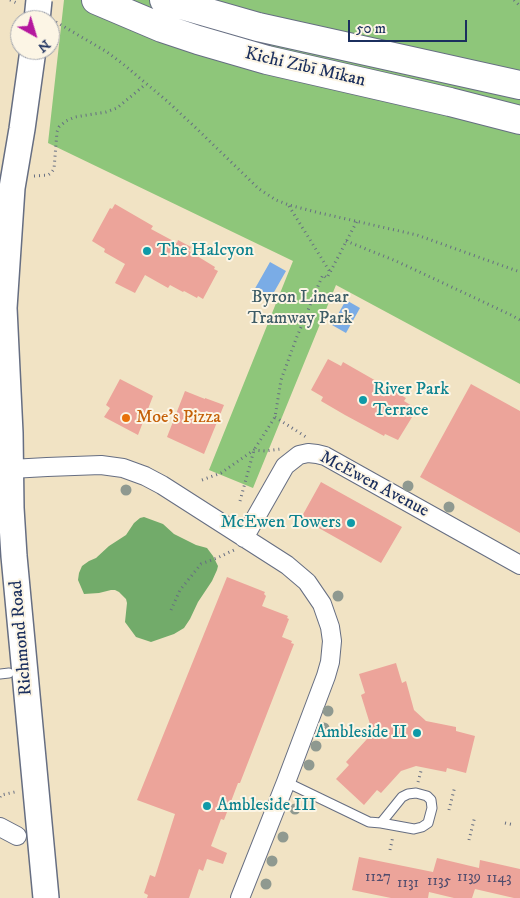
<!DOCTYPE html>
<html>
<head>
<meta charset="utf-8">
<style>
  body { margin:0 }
  #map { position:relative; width:520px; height:898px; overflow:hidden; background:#f1e3c4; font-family:"IM FELL DW Pica",serif }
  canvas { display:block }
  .north { position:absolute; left:10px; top:10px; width:50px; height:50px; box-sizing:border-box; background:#fcf5e5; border:1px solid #a2a6af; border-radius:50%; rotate:141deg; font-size:14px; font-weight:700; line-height:20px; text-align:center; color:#1b2f5e }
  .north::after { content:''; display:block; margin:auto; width:18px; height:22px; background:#b5179e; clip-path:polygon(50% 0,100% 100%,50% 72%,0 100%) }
  .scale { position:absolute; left:348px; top:20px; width:119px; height:22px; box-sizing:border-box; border:2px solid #1b2f5e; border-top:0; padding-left:6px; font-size:15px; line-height:18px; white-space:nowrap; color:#1b2f5e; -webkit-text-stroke:4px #fcf5e5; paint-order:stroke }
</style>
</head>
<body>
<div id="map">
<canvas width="520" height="898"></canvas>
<div class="north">N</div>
<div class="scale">50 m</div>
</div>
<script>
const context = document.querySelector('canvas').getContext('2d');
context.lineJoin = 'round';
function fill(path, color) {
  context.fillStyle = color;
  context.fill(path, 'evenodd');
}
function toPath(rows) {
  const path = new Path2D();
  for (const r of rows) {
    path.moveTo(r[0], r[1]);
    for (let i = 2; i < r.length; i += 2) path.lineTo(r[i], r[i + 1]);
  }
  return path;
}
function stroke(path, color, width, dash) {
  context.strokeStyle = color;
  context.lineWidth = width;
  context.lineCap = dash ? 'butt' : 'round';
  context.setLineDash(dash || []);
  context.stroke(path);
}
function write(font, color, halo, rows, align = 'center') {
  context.font = font + ' "IM FELL DW Pica",serif';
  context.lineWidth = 4;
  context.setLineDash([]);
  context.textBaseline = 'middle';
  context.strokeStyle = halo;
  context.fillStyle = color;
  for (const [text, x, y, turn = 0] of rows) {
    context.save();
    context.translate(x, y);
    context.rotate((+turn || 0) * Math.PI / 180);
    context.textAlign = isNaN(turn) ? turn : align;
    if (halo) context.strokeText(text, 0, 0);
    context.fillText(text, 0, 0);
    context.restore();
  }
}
const green = toPath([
  [64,0,520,0,520,384,336,285,253,488,209,470,293,261,48,143]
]);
const forest = toPath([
  [144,517,163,524,174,534,196,545,207,548,213,556,218,566,217,570,212,581,198,602,190,619,184,628,174,634,151,642,136,637,125,622,127,603,126,599,119,592,115,590,111,590,99,593,84,594,78,580,79,573,82,566,89,561,96,558,109,546,126,535,134,523,140,518]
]);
const water = toPath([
  [270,262,286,271,269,301,253,292],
  [346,300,360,308,346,333,332,325]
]);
const building = toPath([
  [115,204,153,226,151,229,177,243,178,240,191,247,189,251,215,267,214,269,218,271,203,299,198,296,197,298,184,291,183,292,170,285,168,288,145,275,135,293,115,283,125,264,104,252,105,249,92,241,110,208,112,209],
  [328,359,341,366,343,362,406,398,404,401,417,409,398,440,385,434,384,436,345,415,321,401,323,397,311,390],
  [120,379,153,396,138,435,104,417,110,408,106,405],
  [471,384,520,411,520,533,420,477],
  [185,391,205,399,205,398,224,405,204,454,167,437],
  [321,482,402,527,381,563,301,518],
  [227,577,265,592,264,594,266,596,262,606,288,616,287,618,289,619,282,637,292,641,291,643,294,644,240,783,238,783,224,820,221,819,211,846,227,853,223,864,207,859,203,871,199,869,189,898,147,898,148,895,144,893,150,875,155,877,175,814,137,800],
  [396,663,402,683,406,681,414,710,426,721,456,727,456,731,475,736,466,773,447,768,446,772,416,766,401,771,381,793,377,790,364,805,336,779,349,765,346,762,367,739,370,724,361,695,365,693,359,674],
  [359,857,433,872,437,858,479,868,480,860,520,869,520,898,514,898,475,889,472,898,454,898,429,892,428,898,391,898,352,890]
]);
const path = toPath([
  [10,0,19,4],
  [514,0,520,6],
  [56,22,107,52,123,64,167,101,196,128,259,189,276,200,289,205,320,213,417,235,520,272],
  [34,176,48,175,51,173,54,169,57,132,59,127,66,121,75,117,106,112,117,108,146,84],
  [289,206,330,272],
  [346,241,396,261,458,290,511,315,520,320],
  [275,417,306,437],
  [202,480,221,473,254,450,265,451,281,449],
  [240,501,254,450,275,417,281,380,296,339,321,279,323,275,327,278,357,221],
  [171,610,180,590,201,564,217,558,234,550],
  [418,782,421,771],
  [0,797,1,795,15,792],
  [449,810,455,786],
  [505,823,514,825],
  [469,840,475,816],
  [390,850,393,836]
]);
const service = toPath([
  [0,674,9,673],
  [286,782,369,822,381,823,414,829,422,827,428,823,432,808,431,800,427,796,416,793,408,794,402,797,381,823]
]);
const minor = toPath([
  [11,469,47,467,101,465,123,468,145,476,162,485,287,565,307,582,322,604,330,627,332,641,330,662,326,676,286,782,240,898],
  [244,538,285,466,299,455,308,453,317,454,325,456,520,565],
  [0,827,17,836]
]);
const secondary = toPath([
  [33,50,22,129,12,188,4,308,10,433,11,508,14,556,46,898]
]);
const trunk = toPath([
  [96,0,162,28,198,40,267,60,450,102,520,120],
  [164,0,258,27,520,85]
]);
const secondaryBridge = toPath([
  [37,20,39,0]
]);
const trees = [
  [408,486],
  [126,490],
  [449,507],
  [338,596],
  [328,711],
  [324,728],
  [316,746],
  [309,765],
  [295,809],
  [283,837],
  [272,861],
  [266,884]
];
const markers = [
  [147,251,5,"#0f9aa8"],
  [363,400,5,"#0f9aa8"],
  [126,418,5,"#e8710a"],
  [351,523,5,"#0f9aa8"],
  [417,733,5,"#0f9aa8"],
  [207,806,5,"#0f9aa8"]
];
const numberNames = [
  ["1127",378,878],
  ["1139",469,878],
  ["1143",499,879],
  ["1135",439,882],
  ["1131",408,884]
];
const streetNames = [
  ["Kichi Zībī Mīkan",305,68,13],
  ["McEwen Avenue",374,485,28],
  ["Richmond Road",22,638,-95]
];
const cultureNames = [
  ["The Halcyon",157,251],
  ["River Park",373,390],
  ["Terrace",373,411],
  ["McEwen Towers",341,523,"right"],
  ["Ambleside II",407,733,"right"],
  ["Ambleside III",217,806]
];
const parkNames = [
  ["Byron Linear",300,298],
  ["Tramway Park",300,319]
];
const foodNames = [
  ["Moe's Pizza",136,418]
];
fill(green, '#8ec67a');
fill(forest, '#72ab6a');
fill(water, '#7aace6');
fill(building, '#eca49a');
stroke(service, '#666e82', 11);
stroke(minor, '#666e82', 20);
stroke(secondary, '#666e82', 28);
stroke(trunk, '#666e82', 30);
stroke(path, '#666e82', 3, [1, 4]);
stroke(service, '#fff', 9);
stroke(minor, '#fff', 18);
stroke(secondary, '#fff', 25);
stroke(trunk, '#fff', 28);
stroke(secondaryBridge, '#666e82', 28, []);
stroke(secondaryBridge, '#fff', 25);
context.fillStyle = '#8f9990';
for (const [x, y] of trees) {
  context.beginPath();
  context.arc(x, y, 5.5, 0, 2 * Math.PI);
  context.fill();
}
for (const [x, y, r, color] of markers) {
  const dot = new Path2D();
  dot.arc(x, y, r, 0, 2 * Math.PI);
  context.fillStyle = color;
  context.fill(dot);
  stroke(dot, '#fcf5e5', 2);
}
write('15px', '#4f4c6d', null, numberNames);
write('18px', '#1b2f5e', '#fcf5e5', streetNames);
write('18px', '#0d838f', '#fcf5e5', cultureNames, 'left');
write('18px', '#3e5c66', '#fcf5e5', parkNames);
write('18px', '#c56008', '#fcf5e5', foodNames, 'left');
</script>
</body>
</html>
